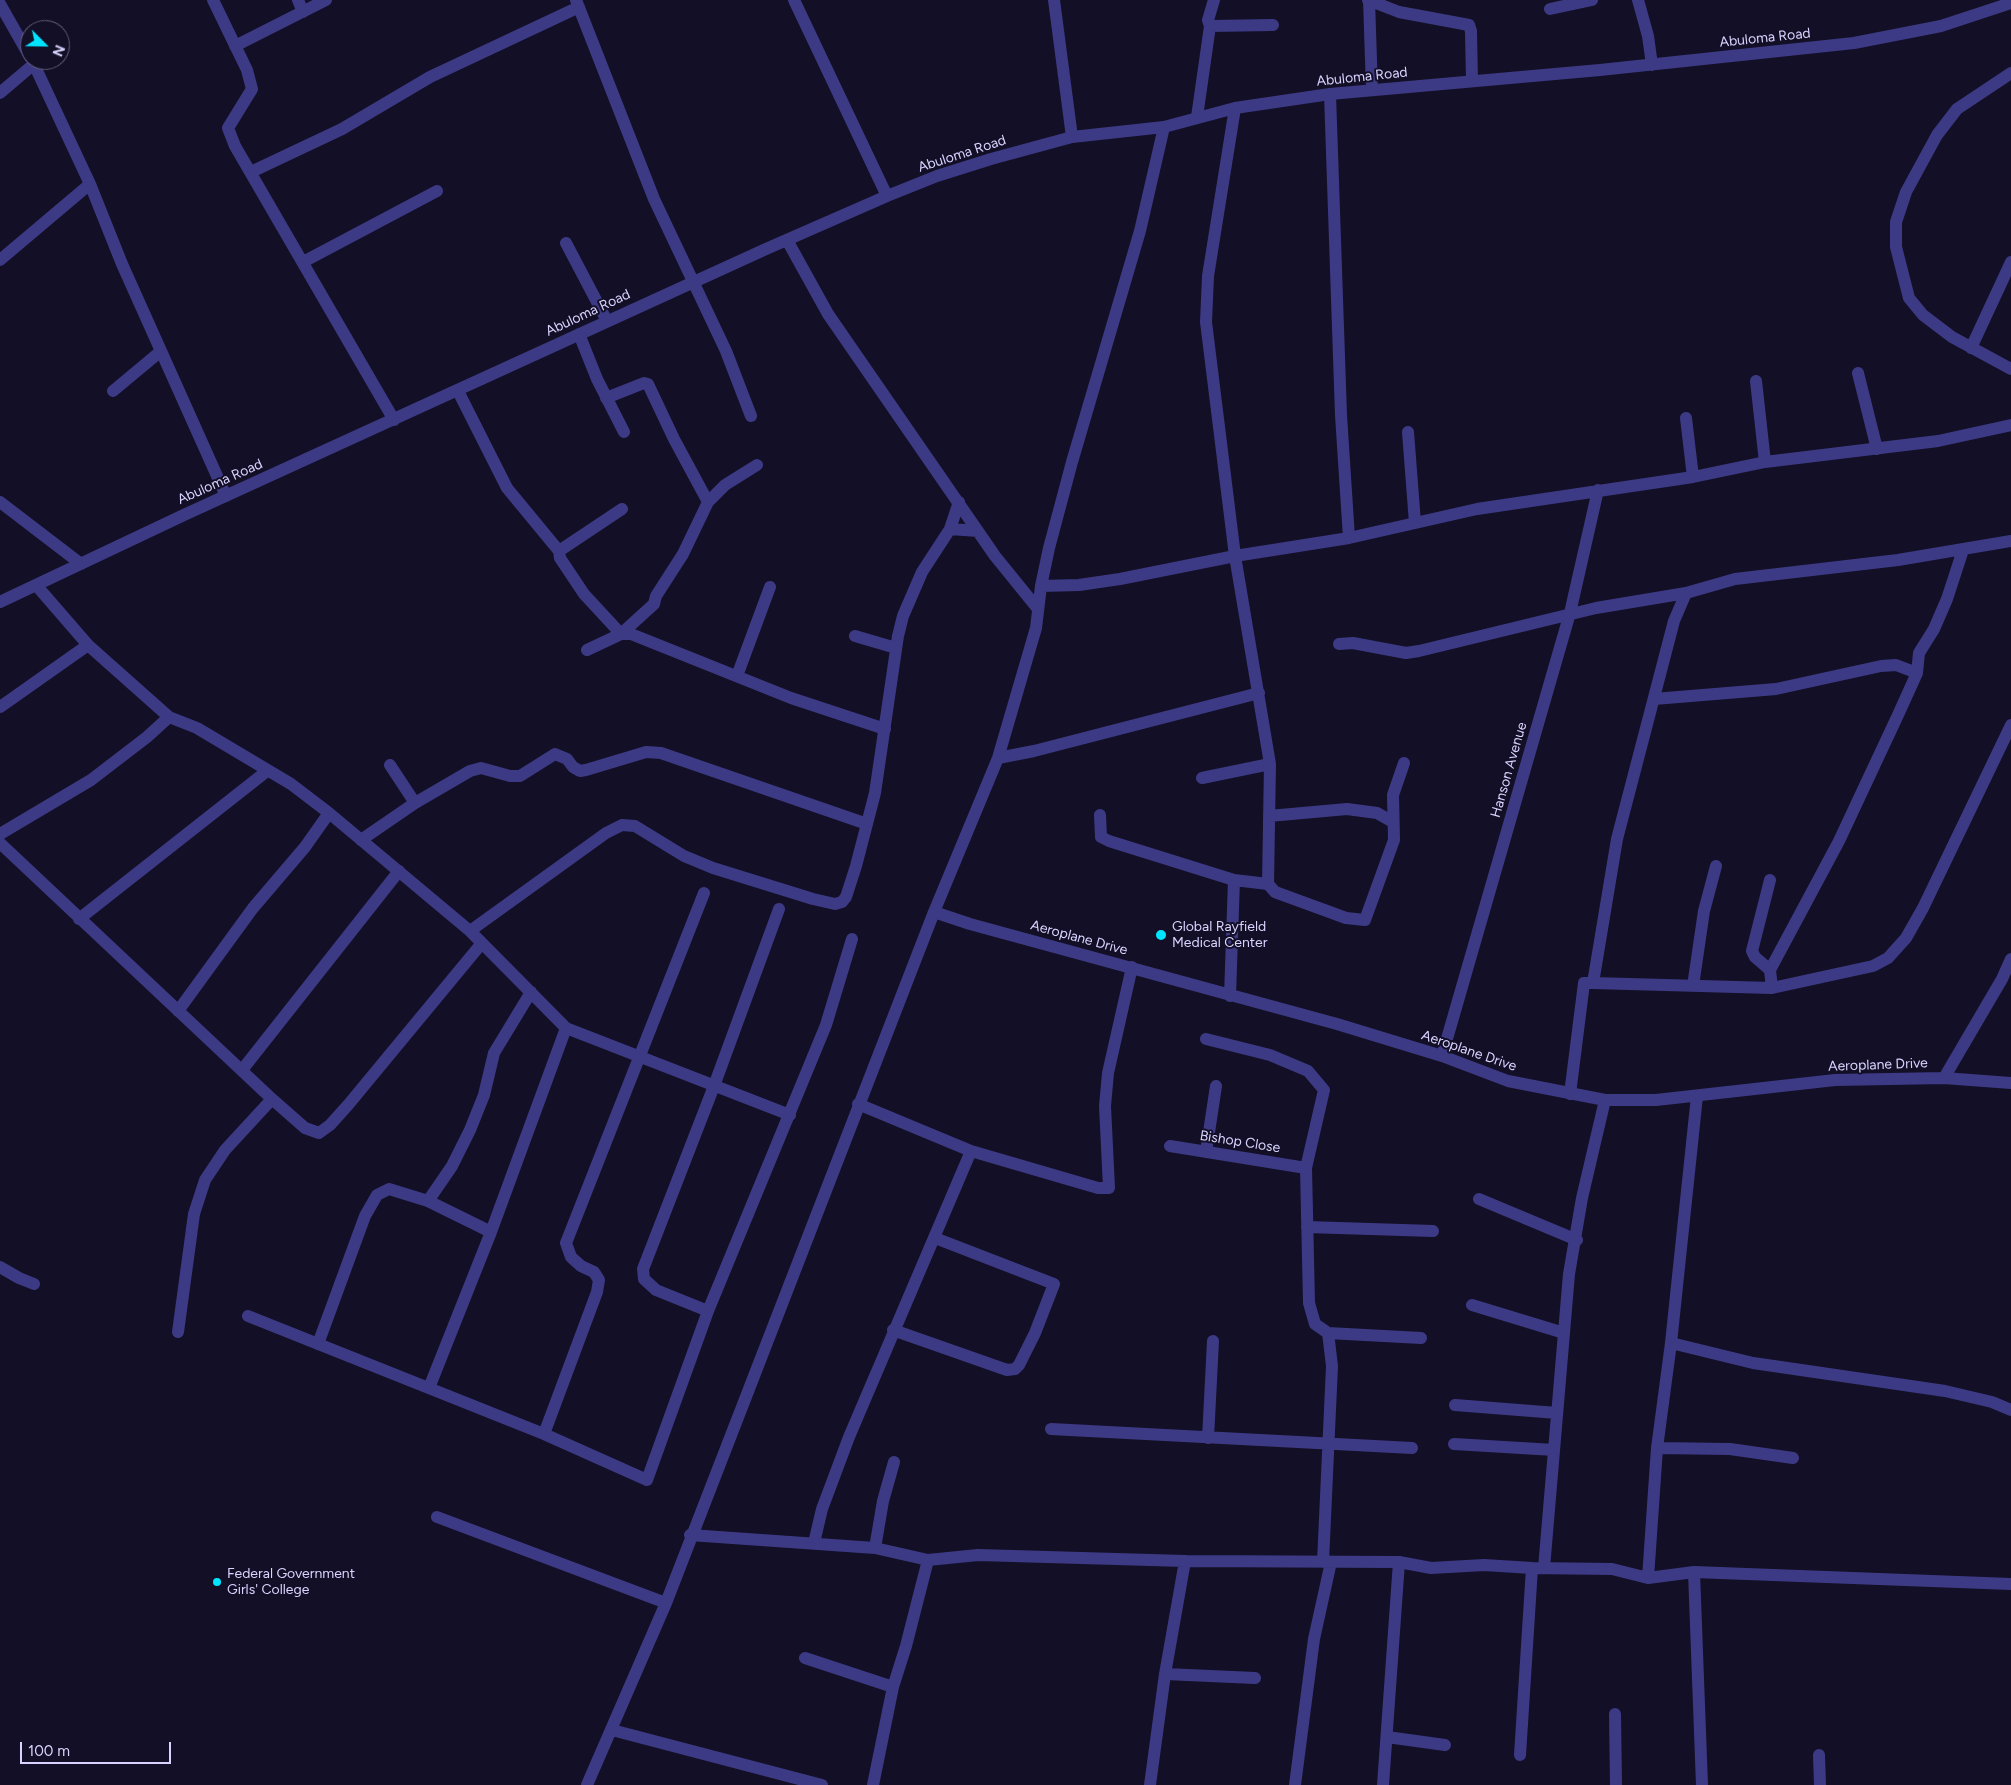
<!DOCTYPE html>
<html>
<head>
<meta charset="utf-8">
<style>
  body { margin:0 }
  #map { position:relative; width:2011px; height:1785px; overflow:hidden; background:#130f26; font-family:Figtree,sans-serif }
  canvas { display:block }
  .north { position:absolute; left:20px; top:20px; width:50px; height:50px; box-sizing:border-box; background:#130f26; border:1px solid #625e7d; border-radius:50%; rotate:113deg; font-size:14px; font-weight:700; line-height:20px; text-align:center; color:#d9d4ff }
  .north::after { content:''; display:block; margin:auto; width:18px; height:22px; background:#00e5ff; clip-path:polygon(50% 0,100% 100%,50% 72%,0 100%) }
  .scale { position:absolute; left:20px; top:1742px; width:151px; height:22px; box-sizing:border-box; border:2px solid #d9d4ff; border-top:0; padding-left:6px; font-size:15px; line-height:18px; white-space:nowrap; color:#d9d4ff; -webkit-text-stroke:4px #130f26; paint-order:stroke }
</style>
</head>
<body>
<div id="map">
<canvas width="2011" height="1785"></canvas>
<div class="north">N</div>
<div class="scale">100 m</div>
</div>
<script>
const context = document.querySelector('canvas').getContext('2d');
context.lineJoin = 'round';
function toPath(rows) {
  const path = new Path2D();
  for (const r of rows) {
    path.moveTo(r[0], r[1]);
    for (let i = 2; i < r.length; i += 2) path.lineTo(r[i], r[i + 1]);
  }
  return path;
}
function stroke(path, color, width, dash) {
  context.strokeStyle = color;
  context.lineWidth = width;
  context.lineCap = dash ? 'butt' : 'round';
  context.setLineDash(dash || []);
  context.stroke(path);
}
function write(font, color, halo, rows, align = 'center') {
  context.font = font + ' Figtree,sans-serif';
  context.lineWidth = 4;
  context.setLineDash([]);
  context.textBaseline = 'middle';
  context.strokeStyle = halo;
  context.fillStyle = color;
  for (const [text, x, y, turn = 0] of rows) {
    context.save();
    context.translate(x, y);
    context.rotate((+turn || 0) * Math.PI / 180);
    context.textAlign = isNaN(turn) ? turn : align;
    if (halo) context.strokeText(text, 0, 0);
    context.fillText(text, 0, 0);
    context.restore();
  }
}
const minor = toPath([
  [213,0,247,70,252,89,228,128,235,146,394,420],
  [298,0,303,12],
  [576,0,654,199,726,351,751,416],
  [794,0,887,196],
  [1054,0,1072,137],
  [1368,0,1399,12,1469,25,1471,31,1472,81],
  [1369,0,1372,90],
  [1638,0,1648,36,1652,65],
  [0,4,30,57],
  [1550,9,1592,0],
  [1210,26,1208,20,1214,0],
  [235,46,326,0],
  [32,60,90,184,122,264,226,496],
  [2011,73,1957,109,1937,135,1906,192,1896,222,1896,247,1909,298,1923,315,1952,337,2011,369],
  [0,93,34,64],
  [1330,94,1341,415,1349,538],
  [1235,108,1208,276,1206,322,1235,556,1270,764,1268,884,1275,892,1346,918,1365,920,1394,840,1393,795,1404,763],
  [1197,117,1210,26,1273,25],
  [251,172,342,129,430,77,579,7],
  [787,240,828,314,995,556,1038,609],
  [566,243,607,321],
  [0,260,90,184],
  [303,262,437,191],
  [579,334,597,379,624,432],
  [1971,348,2011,262],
  [1858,373,1877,449],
  [1756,381,1765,462],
  [113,391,161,351],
  [458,391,507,488,559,551,560,558,584,594,621,634,631,634,791,698,885,729],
  [606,398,644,383,648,384,674,439,708,502],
  [1686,418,1693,477],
  [1408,432,1415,523],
  [0,502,81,564],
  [950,529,978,531],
  [559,551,622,509],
  [36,585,88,645,169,717,197,728,291,784,329,813,470,931,566,1028,790,1115],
  [1041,586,1079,585,1120,579,1235,556,1349,538,1477,509,1693,477,1765,462,1938,441,2011,425],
  [0,602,186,514,766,249,887,196,937,176,991,159,1072,137,1164,127,1235,108,1330,94,1600,70,1854,43,1941,26,2011,3],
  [855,636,896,648],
  [1339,644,1353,643,1406,653,1419,651,1596,608,1686,593,1735,579,1898,560,2011,541],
  [587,650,621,634,654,604,656,596,683,554,708,502,725,485,757,465],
  [737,676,770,587],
  [1654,699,1776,689,1881,666,1896,665,1917,673],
  [0,707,88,645],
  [998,758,1034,751,1259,693],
  [1202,778,1270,764],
  [415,803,470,771,481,768,510,776,520,776,555,754,567,759,573,767,580,771,586,770,646,752,661,753,867,824],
  [1100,815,1101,837,1109,841,1234,880,1268,884],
  [1269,816,1347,809,1377,813,1393,822],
  [0,834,91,780,147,737,169,717],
  [361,840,415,803,390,765],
  [0,843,272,1099,305,1128,319,1133,330,1125,348,1105,482,943],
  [1770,880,1752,951,1755,957,1770,970],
  [934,912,970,924,1337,1024,1442,1056,1508,1081,1605,1100,1656,1100,1835,1080,1944,1078,2011,1083],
  [79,919,267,771],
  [470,931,606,833,622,825,635,826,684,856,713,868,813,899,835,904,842,902,846,897,856,866,875,793,898,636,903,616,922,572,950,529,959,502],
  [1593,983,1772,988,1873,966,1888,958,1906,938,1923,908,2011,725],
  [1693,986,1704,911,1716,866],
  [1772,988,1770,970,1839,841,1898,715,1917,673,1919,653,1934,629,1947,599,1963,550],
  [1230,996,1234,880],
  [178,1011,253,908,305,847,329,813],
  [1206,1039,1270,1055,1308,1071,1324,1090,1306,1168,1309,1303,1315,1324,1328,1333,1421,1338],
  [1442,1056,1570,613,1598,490],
  [242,1070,399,871],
  [1944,1078,2002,979,2011,959],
  [1570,1094,1584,983,1593,983,1617,839,1674,621,1686,593],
  [858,1104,971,1151,1098,1188,1109,1188,1105,1106,1108,1073,1132,967],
  [1170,1146,1306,1168],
  [1206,1152,1216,1086],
  [1479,1199,1577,1240],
  [428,1201,452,1166,470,1130,484,1095,494,1053,531,992],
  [1307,1227,1433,1231],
  [0,1267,19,1278,34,1284],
  [1472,1305,1564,1333],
  [708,1311,656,1290,644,1279,643,1269,714,1086,779,909],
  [248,1316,544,1434,647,1480,708,1311,826,1025,852,939],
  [893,1330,1007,1370,1015,1369,1019,1365,1035,1333,1054,1284,935,1238],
  [178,1332,194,1214,205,1180,225,1150,272,1099],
  [1671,1343,1697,1096],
  [318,1344,365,1216,377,1195,389,1189,428,1201,491,1232],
  [429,1388,491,1232,566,1028],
  [1455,1405,1557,1413],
  [1051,1429,1412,1448],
  [544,1434,597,1292,599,1280,594,1272,581,1266,571,1257,566,1243,704,893],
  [1208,1438,1213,1341],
  [1454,1444,1554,1450],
  [1657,1448,1730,1449,1793,1458],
  [437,1517,666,1603],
  [690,1535,875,1548,928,1560,978,1555,1185,1561,1399,1562,1431,1568,1484,1565,1532,1568,1612,1569,1648,1578,1694,1572,2011,1584],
  [814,1543,822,1509,849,1437,971,1151],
  [875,1548,883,1501,894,1462],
  [1323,1562,1332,1366,1328,1333],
  [1544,1568,1569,1274,1582,1198,1605,1100],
  [1694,1572,1702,1785],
  [1648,1578,1657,1448,1671,1343,1753,1363,1945,1391,1992,1402,2011,1410],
  [805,1658,893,1687],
  [1165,1674,1255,1678],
  [1615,1714,1616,1785],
  [612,1730,822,1785],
  [1387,1737,1445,1745],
  [1520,1755,1532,1568],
  [1819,1755,1820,1785],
  [587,1785,666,1603,934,912,998,758,1036,628,1041,586,1049,548,1072,462,1140,231,1164,127],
  [873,1785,893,1687,906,1646,928,1560],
  [1150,1785,1165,1674,1185,1561],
  [1295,1785,1314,1639,1331,1562],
  [1383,1785,1399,1562]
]);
const markers = [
  [1161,935,6,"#00e5ff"],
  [217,1582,5,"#00e5ff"]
];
const streetNames = [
  ["Abuloma Road",1765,38,-6],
  ["Abuloma Road",1362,77,-6],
  ["Abuloma Road",962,154,-18],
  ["Abuloma Road",588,313,-25],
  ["Abuloma Road",220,482,-24],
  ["Hanson Avenue",1509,770,-74],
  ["Aeroplane Drive",1079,938,15],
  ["Aeroplane Drive",1469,1051,19],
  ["Aeroplane Drive",1878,1065,-2],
  ["Bishop Close",1240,1142,9]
];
const poiNames = [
  ["Global Rayfield",1172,927],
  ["Medical Center",1172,943],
  ["Federal Government",227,1574],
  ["Girls' College",227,1590]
];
stroke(minor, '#3d3a85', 12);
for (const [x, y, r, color] of markers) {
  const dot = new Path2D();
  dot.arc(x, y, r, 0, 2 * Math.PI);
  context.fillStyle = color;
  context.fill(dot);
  stroke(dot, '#130f26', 2);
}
write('14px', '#d9d4ff', '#130f26', streetNames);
write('14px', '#d9d4ff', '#130f26', poiNames, 'left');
</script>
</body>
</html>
